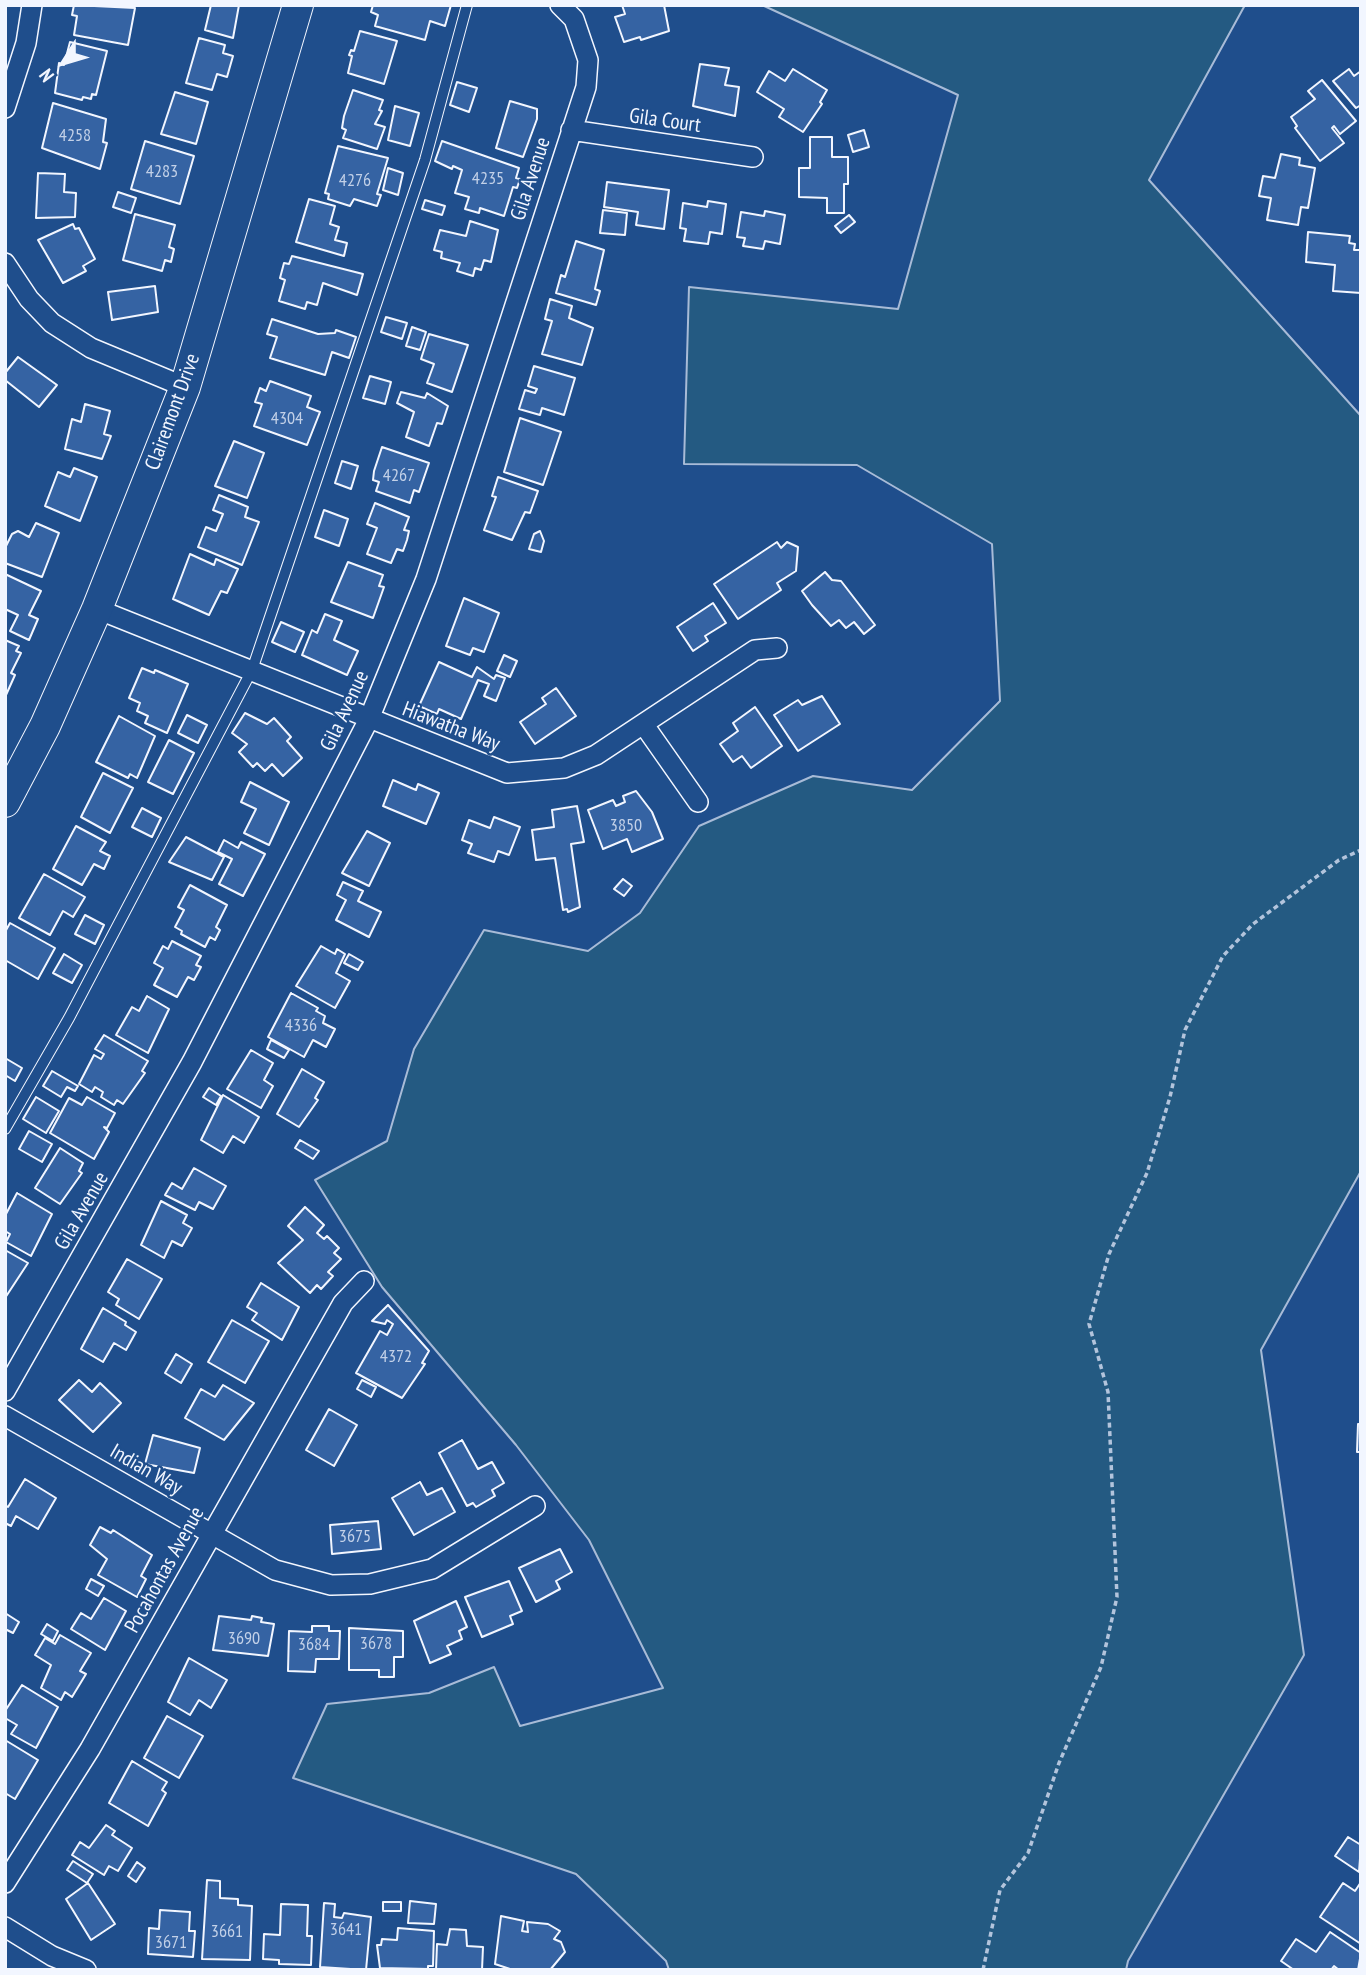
<!DOCTYPE html>
<html>
<head>
<meta charset="utf-8">
<style>
  body { margin:0 }
  #map { position:relative; width:1366px; height:1975px; overflow:hidden; background:#1f4e8c; font-family:"PT Sans Narrow",sans-serif }
  canvas { display:block }
  .frame { position:absolute; inset:0; border:7px solid #f2f6ff; pointer-events:none }
  .north { position:absolute; left:28px; top:28px; width:70px; height:70px; -webkit-text-stroke:5px #1f4e8c; paint-order:stroke; rotate:233deg; font-size:19px; font-weight:700; line-height:28px; text-align:center; color:#f2f6ff }
  .north::after { content:''; display:block; margin:auto; width:24px; height:32px; background:#f2f6ff; clip-path:polygon(50% 0,100% 100%,50% 72%,0 100%) }
</style>
</head>
<body>
<div id="map">
<canvas width="1366" height="1975"></canvas>
<div class="frame"></div>
<div class="north">N</div>
</div>
<script>
const context = document.querySelector('canvas').getContext('2d');
context.lineJoin = 'round';
function fill(path, color) {
  context.fillStyle = color;
  context.fill(path, 'evenodd');
}
function toPath(rows) {
  const path = new Path2D();
  for (const r of rows) {
    path.moveTo(r[0], r[1]);
    for (let i = 2; i < r.length; i += 2) path.lineTo(r[i], r[i + 1]);
  }
  return path;
}
function stroke(path, color, width, dash) {
  context.strokeStyle = color;
  context.lineWidth = width;
  context.lineCap = dash ? 'butt' : 'round';
  context.setLineDash(dash || []);
  context.stroke(path);
}
function write(font, color, halo, rows, align = 'center') {
  context.font = font + ' "PT Sans Narrow",sans-serif';
  context.lineWidth = 5;
  context.setLineDash([]);
  context.textBaseline = 'middle';
  context.strokeStyle = halo;
  context.fillStyle = color;
  for (const [text, x, y, turn = 0] of rows) {
    context.save();
    context.translate(x, y);
    context.rotate((+turn || 0) * Math.PI / 180);
    context.textAlign = isNaN(turn) ? turn : align;
    if (halo) context.strokeText(text, 0, 0);
    context.fillText(text, 0, 0);
    context.restore();
  }
}
const green = toPath([
  [762,5,1245,5,1149,180,1361,416,1361,1171,1261,1350,1304,1655,1128,1961,1126,1970,669,1970,666,1961,576,1874,293,1778,327,1704,429,1693,494,1667,520,1726,663,1688,589,1540,516,1445,382,1287,315,1180,387,1141,414,1049,484,930,588,951,640,913,699,826,813,776,912,790,1000,701,992,544,857,465,684,464,689,287,898,309,958,95,762,5]
]);
const building = toPath([
  [74,5,135,8,128,45,74,35,77,16,72,15,74,5],
  [211,5,239,5,233,38,205,30,211,5],
  [373,5,451,5,445,26,430,21,425,40,375,26,378,15,371,12,373,5],
  [622,5,664,5,669,31,641,40,640,37,624,42,615,17,625,14,622,5],
  [360,31,397,41,384,84,348,73,352,56,349,55,351,50,354,51,360,31],
  [199,38,225,45,223,53,233,56,227,77,217,74,212,90,186,83,199,38],
  [70,42,107,51,96,95,92,94,91,99,83,97,82,100,55,93,59,63,64,65,70,42],
  [700,64,729,68,725,85,739,87,735,116,693,106,700,64],
  [793,69,827,90,820,102,822,104,803,132,779,117,784,109,757,92,769,71,785,81,793,69],
  [1349,69,1354,76,1361,71,1361,105,1356,108,1333,81,1349,69],
  [1322,80,1356,121,1340,134,1334,126,1332,128,1344,143,1320,161,1295,128,1297,126,1291,117,1315,99,1308,91,1322,80],
  [457,82,477,88,469,112,450,105,457,82],
  [353,90,383,100,379,110,382,111,375,124,385,127,377,149,343,138,346,130,342,128,344,116,353,90],
  [175,92,208,102,196,144,161,134,175,92],
  [510,101,537,109,537,119,523,157,496,148,510,101],
  [53,103,106,119,103,142,107,143,100,169,42,148,53,103],
  [395,106,419,113,410,146,388,140,395,106],
  [864,130,869,147,853,152,848,135,864,130],
  [810,137,832,137,832,157,848,157,848,184,844,184,844,213,827,213,827,198,799,197,799,168,810,168,810,137],
  [145,141,194,156,180,204,131,189,145,141],
  [442,141,519,168,516,178,520,179,517,188,513,187,504,216,480,208,479,213,465,209,469,197,455,193,462,170,453,166,452,169,435,161,442,141],
  [338,146,388,158,377,194,381,195,377,206,354,199,350,206,328,199,329,194,325,193,338,146],
  [1281,154,1300,158,1299,165,1315,168,1308,208,1301,207,1298,225,1267,220,1271,198,1259,196,1263,176,1275,178,1281,154],
  [388,168,403,173,398,195,383,190,388,168],
  [38,173,65,174,64,192,76,193,75,217,36,218,38,173],
  [607,182,669,190,664,229,636,225,638,212,604,207,607,182],
  [118,192,136,198,131,213,113,207,118,192],
  [309,199,335,206,330,224,339,227,335,240,347,243,344,256,296,242,309,199],
  [425,200,445,206,442,215,422,209,425,200],
  [708,201,726,204,722,234,710,232,708,244,684,241,686,229,680,228,683,203,707,207,708,201],
  [603,210,627,213,625,235,600,233,603,210],
  [765,211,785,215,780,244,765,241,763,249,743,246,745,238,737,237,741,212,764,216,765,211],
  [135,214,175,225,169,247,174,249,171,262,165,260,162,271,123,260,135,214],
  [849,215,855,222,841,233,835,226,849,215],
  [470,221,498,230,491,262,484,260,481,270,475,268,473,276,457,271,460,263,441,258,442,252,434,250,440,230,466,236,470,221],
  [73,224,75,229,79,228,95,259,83,266,86,271,63,283,38,240,73,224],
  [1308,232,1350,236,1349,243,1355,244,1354,250,1361,250,1361,293,1333,291,1335,265,1306,262,1308,232],
  [576,241,604,250,595,289,600,291,596,305,556,293,561,275,565,277,576,241],
  [292,256,363,274,357,295,323,283,317,305,307,302,305,309,279,301,285,280,280,278,284,263,289,264,292,256],
  [155,286,158,312,112,320,108,292,155,286],
  [550,299,572,306,569,318,593,328,582,365,542,354,552,321,545,319,550,299],
  [386,317,407,323,402,339,381,332,386,317],
  [272,319,318,334,335,333,336,330,356,337,349,358,332,352,325,375,270,358,277,337,267,334,272,319],
  [412,327,426,332,420,350,406,346,412,327],
  [429,334,468,345,452,392,427,383,434,364,421,359,429,334],
  [18,357,57,385,39,407,5,380,5,373,18,357],
  [534,366,575,378,564,415,542,408,540,415,519,409,525,390,535,393,537,389,528,386,534,366],
  [370,376,391,382,385,404,363,398,370,376],
  [270,381,311,396,307,407,320,412,307,445,254,426,262,404,255,402,260,388,266,391,270,381],
  [401,392,425,398,427,393,448,406,442,424,437,423,429,446,406,437,414,412,397,403,401,392],
  [85,404,110,411,104,434,111,436,102,459,65,449,72,419,81,422,85,404],
  [520,418,561,432,543,485,504,472,520,418],
  [234,441,264,453,247,498,215,486,234,441],
  [382,447,429,463,419,492,414,490,410,503,376,491,379,482,373,480,374,471,382,447],
  [342,461,358,466,351,489,335,483,342,461],
  [74,468,97,477,80,521,45,506,58,472,70,477,74,468],
  [498,477,538,491,530,513,525,512,512,540,484,530,496,497,492,496,498,477],
  [219,495,248,507,245,517,259,522,242,565,198,547,206,527,216,531,223,514,213,510,219,495],
  [375,503,409,517,404,530,409,531,407,540,403,551,397,549,391,563,367,554,377,528,367,524,375,503],
  [324,510,348,519,339,546,315,537,324,510],
  [36,523,59,533,42,577,5,563,6,546,12,534,18,531,29,537,36,523],
  [540,531,544,541,541,552,529,549,534,534,540,531],
  [777,542,781,548,787,542,798,547,796,571,777,583,781,590,738,619,714,584,777,542],
  [190,554,214,565,216,559,238,569,227,593,221,591,209,615,173,599,190,554],
  [348,562,383,575,379,586,384,587,373,618,331,602,348,562],
  [825,572,832,580,841,581,875,625,864,634,854,622,846,628,839,620,831,626,812,605,802,591,825,572],
  [5,574,41,591,29,615,38,619,29,640,10,631,18,615,5,609,5,574],
  [464,598,499,613,484,652,473,648,470,655,446,646,464,598],
  [713,603,726,623,705,636,708,641,693,651,677,627,713,603],
  [325,614,342,621,334,640,358,651,347,675,302,655,312,630,317,633,325,614],
  [281,622,304,632,295,652,272,642,281,622],
  [5,640,19,646,16,651,21,653,11,673,15,675,6,695,5,640],
  [504,655,517,661,510,677,497,671,504,655],
  [439,662,472,677,477,667,494,679,496,675,505,678,496,701,484,696,489,684,478,680,461,719,439,709,437,714,419,706,439,662],
  [142,668,154,673,155,670,188,684,167,733,145,723,148,716,137,711,140,703,129,698,142,668],
  [556,688,576,716,535,744,520,722,546,704,542,698,556,688],
  [822,696,840,724,798,751,774,715,798,700,802,705,822,696],
  [755,707,782,746,751,768,742,756,733,762,720,744,738,731,733,723,755,707],
  [245,713,267,724,274,718,291,737,287,741,302,758,283,776,272,764,265,771,257,763,253,767,239,752,247,744,232,733,245,713],
  [187,715,207,725,198,743,178,733,187,715],
  [119,716,155,736,137,778,130,774,128,778,96,762,119,716],
  [169,740,194,753,173,794,148,782,169,740],
  [103,773,133,788,110,833,81,817,103,773],
  [393,780,416,790,418,784,439,793,426,824,383,806,393,780],
  [250,782,289,802,269,845,244,833,256,809,241,802,250,782],
  [636,791,652,812,663,839,632,852,627,839,603,849,588,810,613,800,616,806,625,802,623,796,636,791],
  [577,806,584,842,571,844,580,907,568,912,567,909,563,910,555,858,536,860,532,830,554,827,552,810,577,806],
  [142,808,161,818,152,837,132,827,142,808],
  [494,817,520,827,509,855,498,851,494,862,468,853,472,844,462,840,469,820,490,828,494,817],
  [76,826,106,842,100,851,110,856,104,869,94,864,82,885,53,869,76,826],
  [367,831,390,843,369,886,342,873,367,831],
  [186,837,224,857,212,880,169,862,186,837],
  [224,840,238,848,241,842,265,854,243,896,219,884,232,859,218,852,224,840],
  [44,874,85,897,73,917,63,911,50,935,19,918,44,874],
  [623,879,632,886,624,896,614,889,623,879],
  [343,882,363,891,358,901,381,912,369,937,336,920,346,900,337,895,343,882],
  [190,885,227,905,216,927,220,930,215,940,210,937,205,947,181,934,182,931,175,927,184,910,178,907,190,885],
  [85,915,104,925,95,944,75,934,85,915],
  [10,923,55,948,38,979,5,960,5,932,10,923],
  [172,941,201,956,196,965,201,967,194,980,188,977,177,997,154,985,163,968,154,963,163,946,168,949,172,941],
  [321,946,335,954,337,949,345,954,336,973,350,981,335,1008,296,986,321,946],
  [64,954,82,965,72,983,53,973,64,954],
  [349,954,363,962,358,970,344,963,349,954],
  [291,993,318,1008,316,1011,325,1016,323,1023,335,1029,326,1047,313,1040,304,1057,268,1037,291,993],
  [147,996,169,1009,148,1053,116,1035,132,1007,139,1011,147,996],
  [104,1035,148,1061,142,1071,145,1073,123,1104,117,1100,114,1105,101,1097,103,1092,95,1087,92,1092,79,1084,94,1055,101,1059,104,1054,95,1049,104,1035],
  [271,1040,289,1050,284,1058,267,1049,271,1040],
  [251,1050,273,1063,264,1080,273,1086,261,1108,227,1089,251,1050],
  [5,1058,22,1068,15,1081,5,1075,5,1058],
  [302,1069,324,1082,315,1098,318,1100,299,1127,277,1114,302,1069],
  [52,1071,78,1086,75,1091,67,1087,61,1097,43,1086,52,1071],
  [209,1088,221,1096,216,1105,203,1097,209,1088],
  [223,1095,259,1117,244,1143,233,1136,223,1153,201,1140,223,1095],
  [36,1097,59,1111,46,1133,23,1119,36,1097],
  [87,1097,115,1113,107,1128,104,1127,109,1132,94,1159,50,1133,69,1098,82,1105,87,1097],
  [29,1131,52,1144,42,1162,19,1149,29,1131],
  [300,1140,319,1151,313,1159,295,1148,300,1140],
  [60,1148,83,1163,79,1171,82,1173,60,1204,35,1188,60,1148],
  [194,1168,226,1186,213,1209,199,1202,195,1210,165,1195,172,1183,182,1189,194,1168],
  [17,1193,52,1214,31,1256,6,1242,10,1234,5,1231,6,1214,17,1193],
  [161,1201,187,1215,183,1223,192,1228,182,1246,172,1241,164,1258,141,1245,161,1201],
  [305,1207,324,1225,317,1233,324,1239,327,1236,339,1248,334,1253,341,1259,328,1272,333,1276,321,1289,317,1285,310,1293,278,1263,303,1240,288,1226,305,1207],
  [5,1250,28,1263,5,1298,5,1250],
  [127,1259,162,1279,139,1319,116,1305,119,1299,108,1292,127,1259],
  [261,1283,299,1307,282,1340,252,1320,257,1313,247,1307,261,1283],
  [388,1305,429,1351,422,1363,425,1364,402,1398,356,1373,380,1331,387,1335,393,1324,387,1320,385,1324,372,1321,388,1305],
  [103,1308,126,1322,125,1325,136,1332,126,1350,114,1343,103,1362,81,1349,103,1308],
  [232,1320,269,1341,245,1383,208,1362,232,1320],
  [176,1354,192,1364,181,1383,165,1373,176,1354],
  [79,1380,92,1392,100,1383,121,1403,93,1432,59,1400,79,1380],
  [362,1380,376,1387,371,1397,357,1389,362,1380],
  [223,1385,254,1403,224,1440,185,1418,201,1389,215,1397,223,1385],
  [329,1409,357,1425,334,1466,306,1450,329,1409],
  [1358,1424,1361,1424,1361,1452,1357,1452,1358,1424],
  [153,1435,200,1448,194,1473,145,1464,153,1435],
  [462,1440,478,1469,492,1462,504,1483,492,1490,495,1496,476,1507,473,1503,467,1506,439,1453,462,1440],
  [25,1479,56,1498,38,1529,16,1516,11,1526,5,1523,5,1505,8,1507,25,1479],
  [420,1482,427,1495,442,1488,455,1512,414,1535,392,1498,420,1482],
  [378,1521,381,1549,332,1554,330,1525,378,1521],
  [100,1527,111,1533,113,1530,152,1555,141,1576,146,1579,137,1597,98,1575,107,1559,90,1545,100,1527],
  [560,1549,572,1572,556,1581,560,1589,536,1602,519,1568,560,1549],
  [91,1579,104,1586,98,1596,86,1589,91,1579],
  [509,1581,522,1611,510,1616,513,1624,482,1637,465,1597,509,1581],
  [104,1598,126,1611,105,1650,71,1629,81,1613,91,1619,104,1598],
  [456,1601,467,1627,459,1631,462,1639,447,1646,451,1654,430,1663,414,1621,456,1601],
  [5,1613,19,1622,13,1633,5,1629,5,1613],
  [219,1616,251,1620,252,1616,262,1618,261,1622,274,1624,268,1656,213,1650,219,1616],
  [47,1624,58,1631,53,1641,41,1634,47,1624],
  [312,1626,329,1626,329,1631,340,1631,339,1659,316,1659,315,1672,288,1671,289,1631,312,1632,312,1626],
  [349,1628,403,1631,403,1657,394,1657,394,1677,379,1677,379,1670,349,1670,349,1628],
  [60,1635,91,1653,80,1671,86,1674,72,1697,65,1692,61,1700,41,1688,51,1665,35,1655,45,1638,55,1644,60,1635],
  [189,1658,227,1680,211,1708,199,1700,190,1715,168,1702,189,1658],
  [22,1685,58,1707,36,1748,11,1734,17,1725,5,1718,5,1711,22,1685],
  [167,1716,203,1736,179,1778,144,1758,167,1716],
  [5,1740,38,1760,15,1799,5,1793,5,1740],
  [132,1761,167,1782,162,1790,166,1793,148,1826,109,1803,132,1761],
  [106,1825,115,1831,112,1835,132,1848,118,1871,109,1866,104,1875,72,1855,80,1842,89,1848,106,1825],
  [1348,1837,1361,1845,1359,1872,1335,1856,1348,1837],
  [73,1861,93,1874,87,1883,67,1870,73,1861],
  [137,1862,145,1868,136,1882,128,1876,137,1862],
  [207,1880,220,1881,220,1898,238,1899,238,1905,252,1906,250,1960,202,1959,207,1880],
  [1361,1882,1361,1944,1320,1917,1343,1883,1355,1891,1361,1882],
  [88,1883,115,1924,91,1940,66,1899,88,1883],
  [410,1901,436,1904,434,1924,408,1923,410,1901],
  [383,1902,401,1902,401,1911,383,1911,383,1902],
  [324,1903,335,1904,334,1917,342,1918,344,1913,371,1917,366,1970,320,1967,324,1903],
  [281,1904,308,1905,307,1936,312,1936,311,1965,279,1964,279,1960,263,1959,264,1934,280,1935,281,1904],
  [160,1910,190,1912,189,1931,195,1931,193,1957,148,1954,149,1928,159,1929,160,1910],
  [501,1916,524,1921,522,1931,528,1932,527,1922,548,1924,560,1931,554,1939,561,1942,565,1952,550,1970,513,1970,495,1964,501,1916],
  [398,1928,434,1931,433,1966,428,1966,428,1969,380,1968,377,1945,381,1945,382,1939,397,1940,398,1928],
  [450,1929,466,1930,467,1946,483,1947,482,1970,436,1970,437,1944,447,1945,450,1929],
  [1330,1932,1361,1953,1358,1970,1339,1970,1334,1966,1331,1970,1294,1970,1281,1961,1296,1939,1316,1952,1330,1932]
]);
const path = toPath([
  [983,1970,1000,1890,1028,1853,1059,1763,1101,1667,1117,1597,1108,1392,1089,1324,1109,1254,1147,1173,1170,1097,1185,1030,1223,956,1253,924,1339,860,1361,850]
]);
const service = toPath([
  [5,1129,69,1018,252,670,425,160,467,5]
]);
const minor = toPath([
  [5,108,26,43,32,5],
  [571,130,753,157],
  [5,263,29,299,52,323,91,348,185,387],
  [97,609,507,773,564,768,596,755,755,650,777,648],
  [644,725,698,802],
  [5,1391,192,1062,369,719,426,579,586,87,588,60,574,19,560,5],
  [5,1416,275,1570,331,1585,370,1584,432,1569,535,1506],
  [5,1883,90,1749,343,1303,364,1281],
  [5,1927,52,1956,86,1970]
]);
const primary = toPath([
  [5,802,45,726,97,609,185,387,298,5]
]);
const numberNames = [
  ["4258",75,136],
  ["4283",162,172],
  ["4235",488,179],
  ["4276",355,181],
  ["4304",287,419],
  ["4267",399,476],
  ["3850",626,826],
  ["4336",301,1026],
  ["4372",396,1357],
  ["3675",355,1537],
  ["3690",244,1639],
  ["3678",376,1644],
  ["3684",314,1645],
  ["3641",346,1930],
  ["3661",227,1932],
  ["3671",171,1943]
];
const streetNames = [
  ["Gila Court",665,121,8],
  ["Gila Avenue",531,179,-72],
  ["Clairemont Drive",173,412,-70],
  ["Gila Avenue",345,711,-65],
  ["Hiawatha Way",451,727,21],
  ["Gila Avenue",82,1211,-60],
  ["Indian Way",146,1470,30],
  ["Pocahontas Avenue",165,1570,-61]
];
fill(green, '#245a82');
stroke(green, '#a8bbd7', 2);
fill(building, '#3563a3');
stroke(building, '#f2f6ff', 2);
stroke(service, '#f2f6ff', 12);
stroke(minor, '#f2f6ff', 22);
stroke(primary, '#f2f6ff', 32);
stroke(path, '#b3c4dc', 3.5, [5, 3.5]);
stroke(service, '#1f4e8c', 10);
stroke(minor, '#1f4e8c', 19);
stroke(primary, '#1f4e8c', 30);
write('18px', '#c3d1e8', null, numberNames);
write('21px', '#f2f6ff', '#1f4e8c', streetNames);
</script>
</body>
</html>
